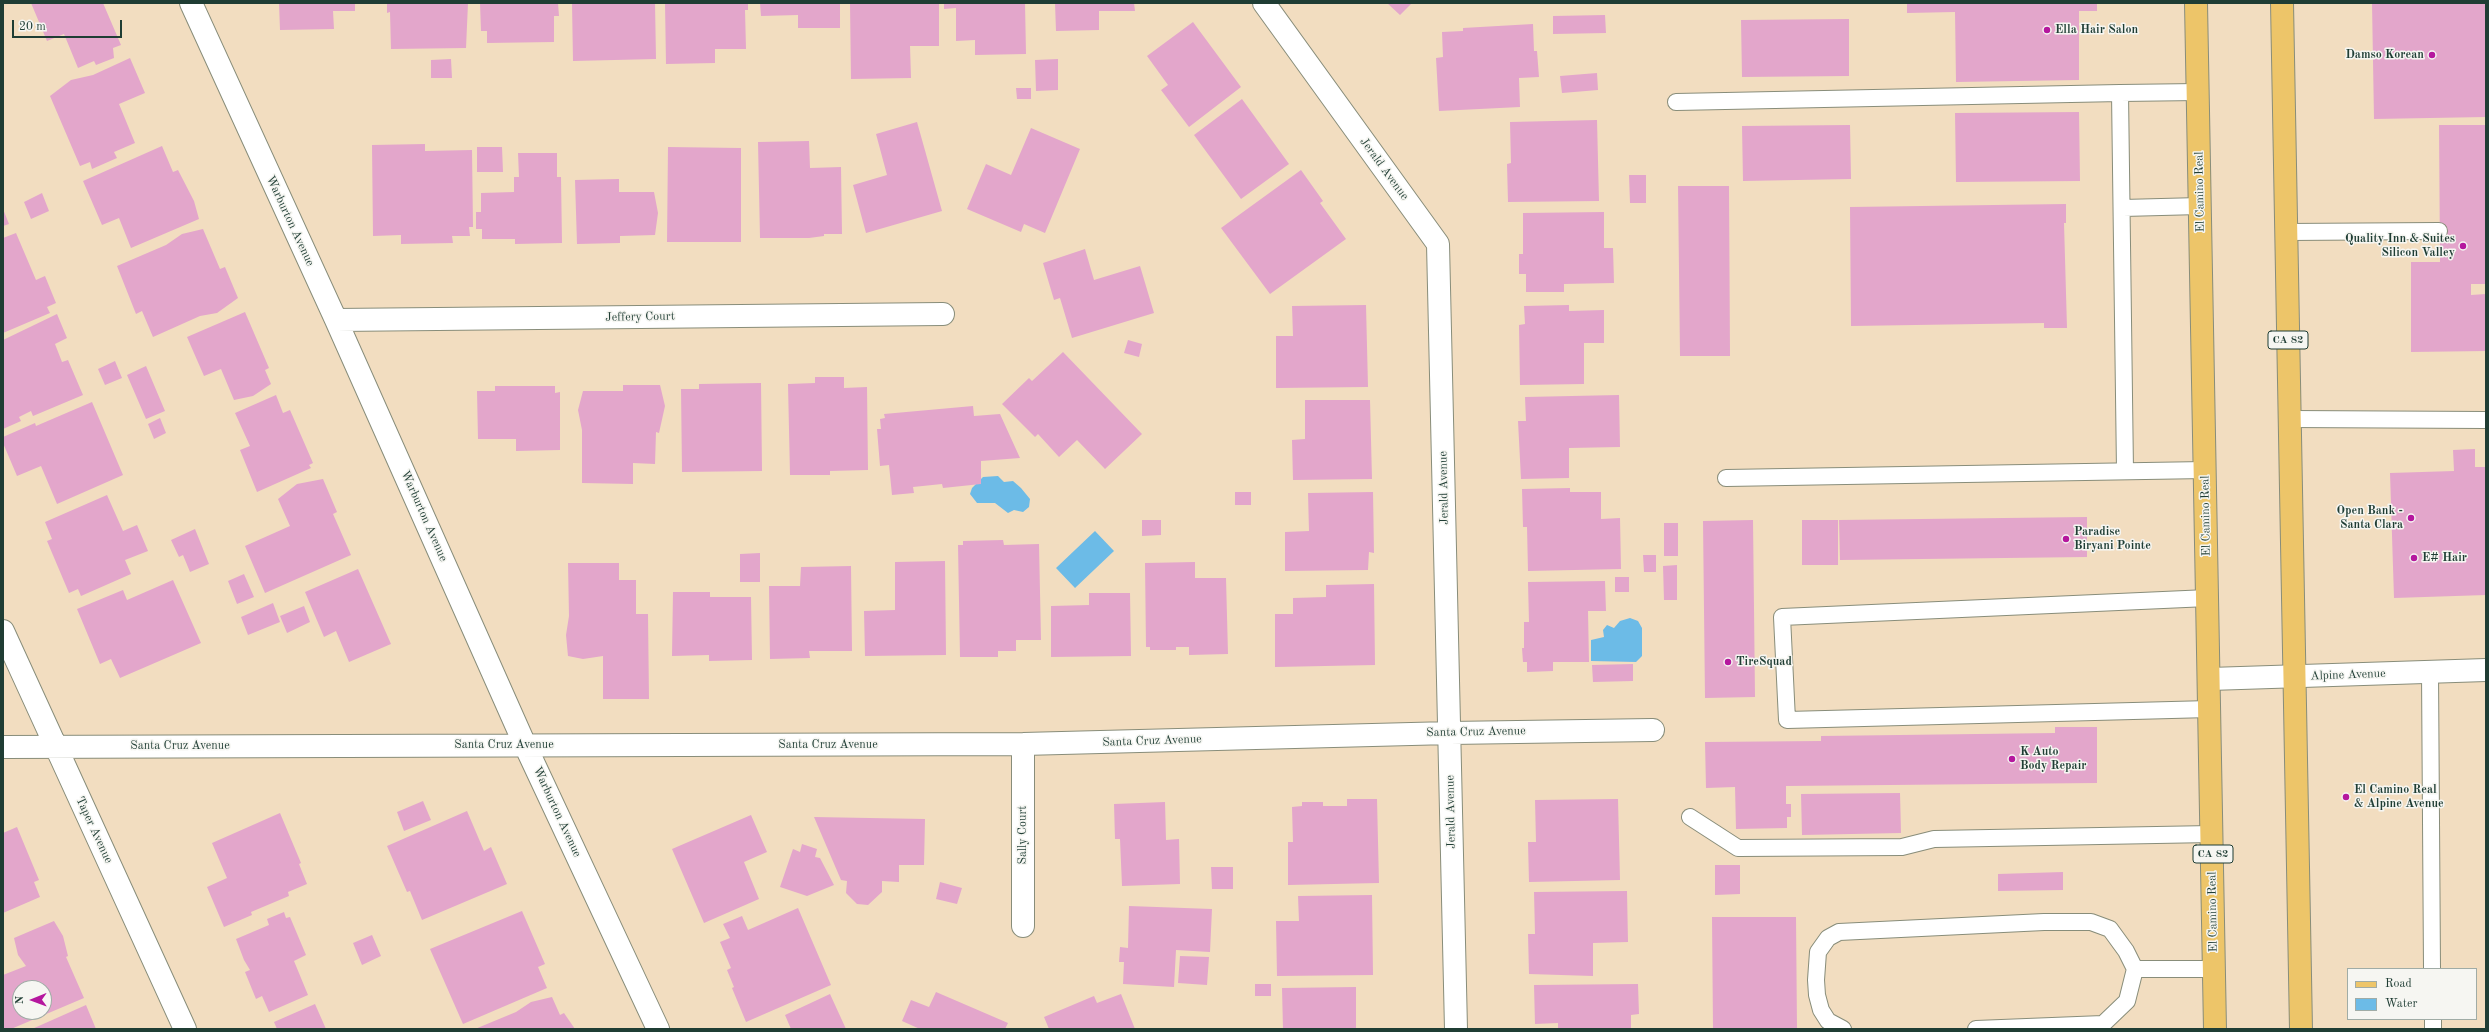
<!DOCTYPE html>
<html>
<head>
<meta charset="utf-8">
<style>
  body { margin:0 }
  #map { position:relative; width:2489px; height:1032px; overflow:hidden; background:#f2ddc0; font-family:"Old Standard TT",serif }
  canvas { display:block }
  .frame { position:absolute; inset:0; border:4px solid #1f3d34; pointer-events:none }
  .legend { position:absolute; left:2347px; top:968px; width:130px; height:52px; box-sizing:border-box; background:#f6f6f2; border:1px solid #a0aca6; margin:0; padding:5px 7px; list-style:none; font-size:12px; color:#1f3d34 }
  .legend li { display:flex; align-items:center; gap:8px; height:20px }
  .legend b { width:20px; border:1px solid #a0aca6 }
  .north { position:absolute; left:12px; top:980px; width:40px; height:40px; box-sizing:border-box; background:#f6f6f2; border:1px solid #a0aca6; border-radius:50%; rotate:269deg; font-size:11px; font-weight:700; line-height:16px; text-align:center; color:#1f3d34 }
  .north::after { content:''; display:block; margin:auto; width:14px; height:18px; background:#b5179e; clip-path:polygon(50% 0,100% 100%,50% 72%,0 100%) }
  .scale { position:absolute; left:12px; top:20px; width:110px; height:18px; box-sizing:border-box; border:2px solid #1f3d34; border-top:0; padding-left:5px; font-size:12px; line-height:14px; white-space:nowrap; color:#1f3d34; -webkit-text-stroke:3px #f6f6f2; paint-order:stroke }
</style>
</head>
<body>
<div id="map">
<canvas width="2489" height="1032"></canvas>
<div class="frame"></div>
<ul class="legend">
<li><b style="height:5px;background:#edc569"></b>Road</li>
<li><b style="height:11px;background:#6cbbe7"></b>Water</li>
</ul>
<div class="north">N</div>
<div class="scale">20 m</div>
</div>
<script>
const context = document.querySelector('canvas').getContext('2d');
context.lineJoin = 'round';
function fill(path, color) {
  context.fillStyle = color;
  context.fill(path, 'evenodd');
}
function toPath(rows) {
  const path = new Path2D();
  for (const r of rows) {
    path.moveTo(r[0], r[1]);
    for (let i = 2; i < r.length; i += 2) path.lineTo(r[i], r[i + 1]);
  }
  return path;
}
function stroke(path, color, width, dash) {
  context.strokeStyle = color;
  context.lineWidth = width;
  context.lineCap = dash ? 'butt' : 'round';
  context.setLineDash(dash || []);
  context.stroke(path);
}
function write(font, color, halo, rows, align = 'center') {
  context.font = font + ' "Old Standard TT",serif';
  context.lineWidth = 3;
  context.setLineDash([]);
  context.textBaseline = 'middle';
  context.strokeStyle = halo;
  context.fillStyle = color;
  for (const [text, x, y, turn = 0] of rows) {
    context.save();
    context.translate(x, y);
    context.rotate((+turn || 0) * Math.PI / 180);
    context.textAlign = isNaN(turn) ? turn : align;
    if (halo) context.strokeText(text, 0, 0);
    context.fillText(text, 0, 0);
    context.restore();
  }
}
const water = toPath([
  [998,476,1004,482,1013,481,1021,488,1030,499,1029,507,1023,512,1014,510,1008,513,995,503,977,503,970,494,972,488,983,477],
  [1095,531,1114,551,1075,588,1056,568],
  [1630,618,1638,621,1642,628,1642,656,1636,662,1591,661,1591,640,1604,637,1603,630,1607,625,1614,628,1620,621]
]);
const building = toPath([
  [31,3,103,3,121,45,113,48,114,58,96,65,94,61,78,68,64,34,47,41],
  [279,3,355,3,355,11,333,11,334,29,280,30],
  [387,3,468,3,466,48,391,49,390,12,387,13],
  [480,3,558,3,559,16,554,16,554,42,487,43,487,31,481,31],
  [572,3,655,3,656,59,573,61],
  [665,3,748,3,748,10,745,10,746,49,715,49,715,63,666,64],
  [760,3,840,3,840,28,798,28,798,15,761,16],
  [850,3,939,3,939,46,910,46,911,78,851,79],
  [944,3,1025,3,1026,54,975,55,975,40,956,41,956,8,944,9],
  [1055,3,1134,3,1135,11,1099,11,1099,30,1056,31],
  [1387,3,1412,3,1400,15],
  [1907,3,2097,3,2097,11,2079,11,2079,80,1956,82,1955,12,1907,13],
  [2372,3,2486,3,2486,117,2374,119],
  [1605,15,1606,33,1553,34,1553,16],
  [1849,19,1849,76,1742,77,1741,20],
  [1193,22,1241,87,1189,127,1161,90,1168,85,1147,56],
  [1533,24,1534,51,1537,51,1539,77,1519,78,1520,107,1439,111,1436,58,1443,57,1442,32,1463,31,1463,28],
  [130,58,145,93,119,104,135,143,114,152,117,158,92,169,90,162,80,166,50,96,71,80,93,75],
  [451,59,452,78,431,78,431,60],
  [1058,59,1058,90,1036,91,1035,60],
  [1597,73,1598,90,1562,93,1560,76],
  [1016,88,1031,88,1031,99,1017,99],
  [1242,99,1289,164,1241,199,1194,135],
  [2079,112,2080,181,1956,182,1955,113],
  [1597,120,1599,201,1508,202,1507,164,1511,163,1510,122],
  [917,122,942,211,866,233,853,185,887,175,876,134],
  [1850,125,1851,179,1743,181,1742,126],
  [2439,125,2486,125,2486,284,2471,284,2471,295,2486,294,2486,351,2411,352,2411,262,2440,262],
  [1031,128,1080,149,1045,233,1024,224,1021,232,967,209,986,164,1011,175],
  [809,141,810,168,841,167,842,234,824,234,824,236,809,238,760,238,758,142],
  [425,144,425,151,472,150,473,227,469,227,470,236,452,236,453,243,401,244,401,235,373,236,372,145],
  [162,146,173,172,178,170,194,201,199,219,131,248,119,218,102,225,83,181],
  [477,147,502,147,503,172,477,172],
  [668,147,741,148,741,242,667,242],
  [518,153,557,153,557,177,561,177,562,243,515,244,515,239,482,239,482,229,476,229,476,212,481,212,481,193,514,192,514,177,519,177],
  [1301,170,1323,201,1320,203,1346,239,1270,294,1221,228],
  [1629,175,1646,175,1646,203,1630,203],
  [619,179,619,192,654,192,658,213,655,235,620,236,620,243,577,244,575,180],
  [1678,186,1729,186,1730,356,1680,356],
  [42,193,49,211,31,219,24,202],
  [2066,204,2066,223,2064,223,2067,328,2044,328,2044,323,1851,326,1850,207],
  [3,209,9,224,3,226],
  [1604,212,1604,248,1613,248,1614,283,1564,284,1564,292,1526,292,1526,274,1519,274,1519,254,1523,254,1523,213],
  [203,229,220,269,225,267,238,298,217,313,200,316,153,337,142,311,136,314,117,266,166,245,182,234],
  [16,233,36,280,45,276,56,303,47,307,50,313,3,333,3,238],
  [1085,249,1094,280,1140,266,1154,313,1072,338,1060,298,1054,300,1043,263],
  [1366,305,1368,387,1276,388,1276,336,1293,336,1292,306],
  [1569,305,1569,311,1604,310,1604,343,1584,343,1584,384,1520,385,1519,325,1525,324,1524,306],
  [245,312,269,368,265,370,271,384,253,396,234,400,221,369,204,376,187,337],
  [57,314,67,338,55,344,62,362,68,360,83,395,33,416,31,411,19,417,21,421,3,429,3,340],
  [1128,340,1142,344,1139,357,1124,353],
  [1063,352,1142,434,1105,469,1077,440,1059,457,1038,434,1035,437,1002,404,1029,378,1032,381],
  [115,361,122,378,105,385,98,369],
  [146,366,165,411,146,419,127,375],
  [815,377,844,377,844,388,867,387,868,470,830,471,830,475,790,475,788,384,815,383],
  [761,383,762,471,682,472,681,389,699,389,699,384],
  [623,385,660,385,665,406,659,433,656,432,655,464,633,463,633,484,582,483,582,430,578,410,583,391,623,391],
  [495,386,555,386,555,393,560,392,560,450,516,451,516,439,478,439,477,391,495,391],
  [276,395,283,413,290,410,313,463,309,465,311,468,257,492,240,450,250,446,235,413],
  [1619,395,1620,447,1569,448,1569,478,1521,479,1518,421,1526,421,1525,397],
  [1305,400,1370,400,1372,479,1293,480,1292,440,1305,439],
  [92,402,123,475,57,504,41,466,17,476,3,443,3,437,35,423,36,426],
  [973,406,974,416,1000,414,1020,458,981,461,981,484,943,488,942,484,913,487,914,493,892,495,889,465,880,466,877,429,881,429,880,419,885,418,884,414],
  [160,418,166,433,154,439,148,424],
  [2475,449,2475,467,2486,467,2486,595,2394,598,2390,473,2454,471,2453,450],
  [323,479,337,512,333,514,351,555,265,593,245,546,290,526,278,499,297,484],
  [1570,488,1570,492,1601,492,1601,519,1620,518,1621,569,1528,571,1527,527,1523,527,1522,489],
  [1235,492,1251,492,1251,505,1235,505],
  [1373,492,1374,553,1369,552,1368,570,1285,571,1285,532,1309,531,1308,493],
  [107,495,123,531,137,525,148,551,125,560,131,574,81,596,78,589,69,593,47,541,52,539,45,522],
  [2087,517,2087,557,1840,560,1839,520],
  [1142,520,1161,520,1161,535,1142,536],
  [1753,520,1755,697,1705,698,1703,521],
  [1802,520,1838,520,1838,565,1802,565],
  [1664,523,1678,523,1678,556,1664,556],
  [195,529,209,564,190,572,183,555,179,557,171,540],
  [1003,540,1004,545,1039,544,1041,640,1016,640,1016,651,998,651,998,657,960,657,958,545,963,545,963,541],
  [760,553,760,582,740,582,740,554],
  [1643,555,1656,555,1656,572,1644,572],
  [945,561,946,655,865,656,864,611,895,610,895,562],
  [1195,562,1195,578,1226,578,1228,654,1189,655,1189,647,1176,647,1176,650,1150,650,1150,647,1146,647,1145,563],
  [568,563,619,563,619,580,636,580,636,614,648,614,649,699,603,699,603,656,583,659,568,656,566,635,569,616],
  [1677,565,1677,600,1664,600,1663,566],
  [851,566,852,651,809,651,810,658,770,659,769,586,800,586,801,567],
  [358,569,391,644,349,662,336,631,324,637,305,592],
  [244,574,254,597,237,604,228,581],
  [1615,577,1629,577,1629,592,1615,592],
  [173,580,201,643,120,678,111,659,100,664,77,609,123,590,127,600],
  [1605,581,1606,611,1588,611,1589,662,1553,662,1553,671,1527,672,1527,662,1523,662,1522,648,1524,648,1524,622,1529,622,1528,582],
  [1374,584,1375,665,1275,667,1275,614,1293,614,1293,598,1326,597,1326,585],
  [673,592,710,592,710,597,751,597,752,660,709,661,709,655,672,656],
  [1089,593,1130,593,1131,656,1051,657,1051,606,1089,605],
  [273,603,280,622,248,635,241,617],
  [304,606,310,622,287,633,280,616],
  [1633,664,1633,681,1593,682,1592,665],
  [2055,727,2097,727,2097,783,1786,786,1786,804,1791,804,1791,817,1787,817,1787,828,1736,829,1735,787,1706,788,1705,742,1821,741,1821,736,2055,733],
  [1900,793,1901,833,1802,835,1801,794],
  [1347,799,1377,799,1379,883,1288,885,1288,842,1293,842,1292,807,1302,806,1302,802,1323,802,1323,806,1347,806],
  [1618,799,1620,880,1529,882,1528,842,1536,842,1535,800],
  [423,801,431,820,404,831,397,812],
  [1165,802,1166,840,1179,839,1180,884,1122,886,1120,839,1115,839,1114,804],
  [467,811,484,851,491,847,507,884,422,920,410,891,407,892,387,846],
  [280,813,301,863,299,864,307,884,288,892,289,896,251,912,252,915,224,927,207,887,227,878,212,843],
  [751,815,767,852,744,862,759,899,704,923,672,849],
  [814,817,925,819,924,865,899,865,899,882,882,881,882,892,868,905,857,904,846,893,847,881,841,880],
  [17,827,39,880,34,882,40,897,3,913,3,833],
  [802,844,817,849,815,857,820,858,834,885,807,896,780,887,793,849,800,852],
  [1715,865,1740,865,1740,894,1715,895],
  [1211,867,1233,867,1233,889,1212,889],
  [2063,872,2063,890,1998,891,1998,874],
  [940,882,962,888,957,904,936,899],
  [1627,891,1628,942,1593,943,1593,976,1529,974,1528,934,1535,934,1534,892],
  [1372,895,1373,975,1277,976,1276,921,1299,921,1298,896],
  [1129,906,1212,909,1210,952,1176,950,1174,987,1123,984,1124,962,1119,962,1120,947,1128,948],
  [798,908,831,985,746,1022,732,988,734,987,727,970,731,968,720,942,730,938,723,924,742,916,748,930],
  [522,911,545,964,538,967,547,988,463,1024,430,949],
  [284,912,286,918,290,917,306,955,294,961,308,995,269,1012,262,996,256,999,245,972,250,970,244,960,236,939,269,925,267,919],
  [1712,917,1796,917,1797,1029,1713,1029],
  [54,921,63,936,68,956,66,957,84,998,11,1029,3,1029,3,975,26,966,18,955,14,938],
  [20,988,44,988,44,1012,20,1012],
  [372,935,381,956,362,965,353,943],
  [1180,956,1209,957,1207,985,1178,983],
  [1255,984,1271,984,1271,996,1255,996],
  [1638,984,1639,1014,1631,1015,1631,1029,1558,1029,1558,1023,1535,1024,1534,985],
  [1356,987,1356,1029,1283,1029,1282,988],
  [936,992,1008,1023,1005,1029,920,1029,902,1021,911,1000,929,1007],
  [830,994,846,1029,791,1029,785,1015],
  [1121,994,1135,1029,1049,1029,1044,1017,1094,996,1097,1003],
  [552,997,560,1015,564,1013,575,1029,475,1029,516,1012,531,1002],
  [315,1004,326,1029,277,1029,274,1022],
  [86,1005,96,1029,32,1029]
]);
const lane = toPath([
  [1676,102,2120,93],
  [2123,208,2200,206],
  [2287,232,2439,231],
  [2290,419,2486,420],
  [2125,471,2120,93,2198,92],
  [1726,478,2205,470],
  [2208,598,1782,617,1787,720,2210,709],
  [2430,672,2432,969],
  [1690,817,1738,848,1902,847,1934,839,2212,834],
  [2135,969,2214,969],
  [2433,1019,2433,1029],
  [1843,1029,1828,1021,1821,1010,1817,995,1816,980,1818,952,1828,938,1839,932,2044,922,2091,922,2110,929,2126,951,2135,969,2127,1001,2103,1024,1976,1029]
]);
const street = toPath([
  [191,3,336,320,525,745,658,1029],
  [1264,3,1438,244,1456,1029],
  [336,320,943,314],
  [3,631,185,1029],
  [2210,679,2486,670],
  [1023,744,1023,926],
  [3,747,1023,744,1450,733,1653,730]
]);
const primary = toPath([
  [2196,3,2215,1029],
  [2282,3,2301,1029]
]);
const markers = [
  [2047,30,4,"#b5179e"],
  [2432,55,4,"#b5179e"],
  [2463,246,4,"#b5179e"],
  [2411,518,4,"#b5179e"],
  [2066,539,4,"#b5179e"],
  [2414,558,4,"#b5179e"],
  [1728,662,4,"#b5179e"],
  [2012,759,4,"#b5179e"],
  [2346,797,4,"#b5179e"]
];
const shields = [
  [2288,340,40],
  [2213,854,40]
];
const shieldNames = [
  ["CA 82",2288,340],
  ["CA 82",2213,854]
];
const poiNames = [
  ["Ella Hair Salon",2055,30],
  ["Damso Korean",2424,55,"right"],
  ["Quality Inn & Suites",2455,239,"right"],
  ["Silicon Valley",2455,253,"right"],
  ["Open Bank -",2403,511,"right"],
  ["Santa Clara",2403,525,"right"],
  ["Paradise",2074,532],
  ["Biryani Pointe",2074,546],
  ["E# Hair",2422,558],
  ["TireSquad",1736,662],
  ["K Auto",2020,752],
  ["Body Repair",2020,766],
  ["El Camino Real",2354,790],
  ["& Alpine Avenue",2354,804]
];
const streetNames = [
  ["Jerald Avenue",1384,169,54],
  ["El Camino Real",2200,192,-91],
  ["Warburton Avenue",290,221,65],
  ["Jeffery Court",640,317,-1],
  ["Jerald Avenue",1444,488,-91],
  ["Warburton Avenue",424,516,66],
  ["El Camino Real",2206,516,-91],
  ["Alpine Avenue",2348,675,-2],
  ["Santa Cruz Avenue",1476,732,-1],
  ["Santa Cruz Avenue",1152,741,-2],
  ["Santa Cruz Avenue",504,745],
  ["Santa Cruz Avenue",828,745],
  ["Santa Cruz Avenue",180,746],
  ["Warburton Avenue",557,812,65],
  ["Jerald Avenue",1451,812,-91],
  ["Taper Avenue",94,830,65],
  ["Sally Court",1023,835,-90],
  ["El Camino Real",2213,912,-91]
];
fill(water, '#6cbbe7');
fill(building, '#e3a6cb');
stroke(lane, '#888d7a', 18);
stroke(street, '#888d7a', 24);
stroke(primary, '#888d7a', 24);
stroke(lane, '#fff', 16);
stroke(street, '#fff', 22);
stroke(primary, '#edc569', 22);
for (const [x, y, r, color] of markers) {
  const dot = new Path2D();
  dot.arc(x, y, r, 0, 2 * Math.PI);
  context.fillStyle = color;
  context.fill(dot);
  stroke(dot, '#f6f6f2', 1.5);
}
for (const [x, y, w] of shields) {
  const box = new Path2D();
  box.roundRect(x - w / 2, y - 9, w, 18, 3);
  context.fillStyle = '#f6f6f2';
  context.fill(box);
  stroke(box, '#1f3d34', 1);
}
write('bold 11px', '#1f3d34', null, shieldNames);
write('bold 12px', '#1f3d34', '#f6f6f2', poiNames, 'left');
write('12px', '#1f3d34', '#f6f6f2', streetNames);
</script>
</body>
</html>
